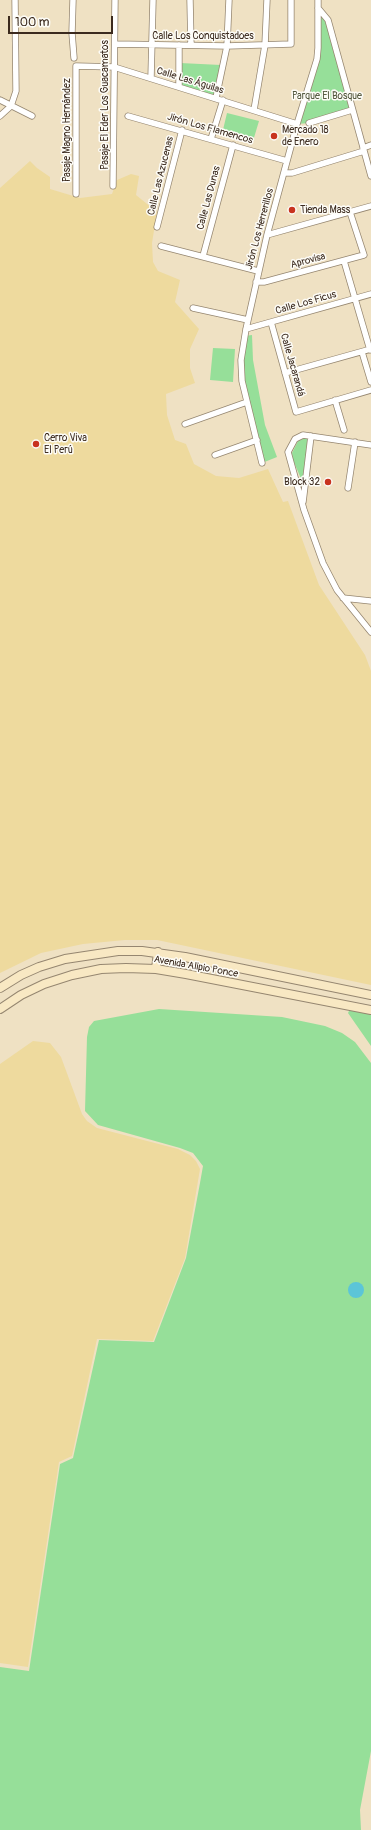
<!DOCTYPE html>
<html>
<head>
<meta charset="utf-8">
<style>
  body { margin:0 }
  #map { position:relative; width:371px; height:1830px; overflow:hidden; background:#efe1c3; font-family:Pangolin,sans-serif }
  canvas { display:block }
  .scale { position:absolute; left:8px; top:16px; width:105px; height:18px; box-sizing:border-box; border:2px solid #3b2a1e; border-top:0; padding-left:5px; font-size:12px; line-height:14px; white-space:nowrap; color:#3b2a1e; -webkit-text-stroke:3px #fdfcf7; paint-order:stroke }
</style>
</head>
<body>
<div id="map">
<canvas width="371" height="1830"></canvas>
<div class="scale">100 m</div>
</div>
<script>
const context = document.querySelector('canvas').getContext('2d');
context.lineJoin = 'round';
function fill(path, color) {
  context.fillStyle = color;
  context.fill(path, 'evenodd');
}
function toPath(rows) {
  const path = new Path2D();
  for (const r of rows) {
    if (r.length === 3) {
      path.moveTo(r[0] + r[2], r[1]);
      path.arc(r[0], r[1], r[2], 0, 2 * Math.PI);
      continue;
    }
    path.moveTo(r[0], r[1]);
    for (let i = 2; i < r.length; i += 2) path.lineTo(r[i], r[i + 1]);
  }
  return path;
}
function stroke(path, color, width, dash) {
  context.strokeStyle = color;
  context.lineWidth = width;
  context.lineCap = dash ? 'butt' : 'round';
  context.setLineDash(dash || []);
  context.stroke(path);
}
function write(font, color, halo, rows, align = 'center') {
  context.font = font + ' Pangolin,sans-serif';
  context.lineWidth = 3;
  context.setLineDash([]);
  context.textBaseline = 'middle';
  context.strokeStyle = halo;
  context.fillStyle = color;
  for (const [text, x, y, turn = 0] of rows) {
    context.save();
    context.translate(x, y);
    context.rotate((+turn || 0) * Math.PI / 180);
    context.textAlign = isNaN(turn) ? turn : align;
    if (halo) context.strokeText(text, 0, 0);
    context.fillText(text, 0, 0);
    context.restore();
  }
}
const green = toPath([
  [318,8,328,20,352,110,309,123,297,124,317,59],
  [180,63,221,65,216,96,179,86],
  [227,113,259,121,253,141,222,134],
  [252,335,253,360,265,425,277,457,262,463,242,381,245,336],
  [213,348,235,349,233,382,210,380],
  [305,438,310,440,302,481,293,460,292,453,298,441],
  [159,1009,282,1017,325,1026,342,1033,355,1042,371,1063,371,1751,360,1810,361,1830,0,1830,0,1667,29,1671,60,1464,73,1458,99,1340,154,1342,186,1258,200,1183,203,1166,193,1153,180,1148,98,1125,85,1111,87,1037,89,1027,94,1021],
  [350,1009,371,1014,371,1046,348,1013]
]);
const sand = toPath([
  [30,161,37,168,50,177,50,189,80,198,112,194,117,180,131,174,139,176,136,195,157,212,152,243,153,262,158,271,180,280,175,302,199,329,190,349,190,368,195,383,166,394,167,415,175,440,186,444,194,464,216,476,239,478,268,469,283,502,288,501,319,585,365,655,371,671,371,985,157,940,125,940,83,944,41,953,0,973,0,188],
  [33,1041,50,1043,61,1057,82,1114,87,1121,97,1128,178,1149,190,1155,196,1161,200,1169,185,1258,153,1341,97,1339,72,1456,59,1462,28,1667,0,1663,0,1064]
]);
const water = toPath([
  [356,1290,8]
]);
const street = toPath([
  [73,0,72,33,74,58],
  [190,0,191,45],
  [318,8,328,20,371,176],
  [115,44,227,46,291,44,291,0],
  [179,45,179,86],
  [151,78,153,0],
  [216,98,227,46,229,0],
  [0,100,32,116],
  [254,110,265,45,267,0],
  [0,116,11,106,16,91,15,0],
  [128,116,287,161],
  [309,123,352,110],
  [211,139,223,100],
  [363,148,371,145],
  [284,173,292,173,364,151],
  [113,186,115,0],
  [76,194,76,66,114,67,297,124],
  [157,227,182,130],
  [267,235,371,206],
  [161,246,258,271],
  [203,256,233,145],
  [344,261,370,350],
  [256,282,264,282,364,255,350,212],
  [193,308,248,320],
  [271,322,296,412,371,390],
  [246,329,371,294],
  [362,352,371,382],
  [285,373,371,349],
  [335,400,344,430],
  [185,424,247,402],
  [371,445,303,435,295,439,288,452,304,510,323,563,337,590,371,632],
  [215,455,257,440],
  [262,463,242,381,241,360,246,329,267,235,297,124,317,59,318,48,318,0],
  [348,488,355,442],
  [303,502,311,436],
  [343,598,371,601]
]);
const secondary = toPath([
  [156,969,158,952],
  [0,988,21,975,39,967,65,959,118,951,142,951,185,957,371,995],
  [0,1009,21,995,44,984,72,975,101,969,126,968,156,969,186,974,371,1010]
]);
const markers = [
  [274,136,4,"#c8321e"],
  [292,210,4,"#c8321e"],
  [36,444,4,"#c8321e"],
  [328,482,4,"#c8321e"]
];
const streetNames = [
  ["Calle Los Conquistadoes",203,36],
  ["Calle Las Águilas",190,81,17],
  ["Pasaje El Eder Los Guacamatos",105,105,-90],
  ["Jirón Los Flamencos",210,129,16],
  ["Pasaje Magno Hernández",67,130,-90],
  ["Calle Las Azucenas",161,176,-76],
  ["Calle Las Dunas",209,198,-75],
  ["Jirón Los Herrerillos",260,229,-75],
  ["Aprovisa",308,261,-15],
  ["Calle Los Ficus",306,303,-16],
  ["Calle Jacarandá",292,365,74],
  ["Avenida Alipio Ponce",196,967,10]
];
const parkNames = [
  ["Parque El Bosque",327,96]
];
const poiNames = [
  ["Mercado 18",282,130],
  ["de Enero",282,142],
  ["Tienda Mass",300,210],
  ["Cerro Viva",44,438],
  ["El Perú",44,450],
  ["Block 32",320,482,"right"]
];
fill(green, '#96df99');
fill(sand, '#eeda9e');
fill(water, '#5cc5d8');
stroke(street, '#958670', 7);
stroke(secondary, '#958670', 10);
stroke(street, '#fff', 5.5);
stroke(secondary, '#f8e8c3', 8);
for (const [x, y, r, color] of markers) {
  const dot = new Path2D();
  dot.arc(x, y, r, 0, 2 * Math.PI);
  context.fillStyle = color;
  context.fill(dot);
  stroke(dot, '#fdfcf7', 1.5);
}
write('10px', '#3b2a1e', '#fdfcf7', streetNames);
write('10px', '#52573d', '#fdfcf7', parkNames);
write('10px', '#3b2a1e', '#fdfcf7', poiNames, 'left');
</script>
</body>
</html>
